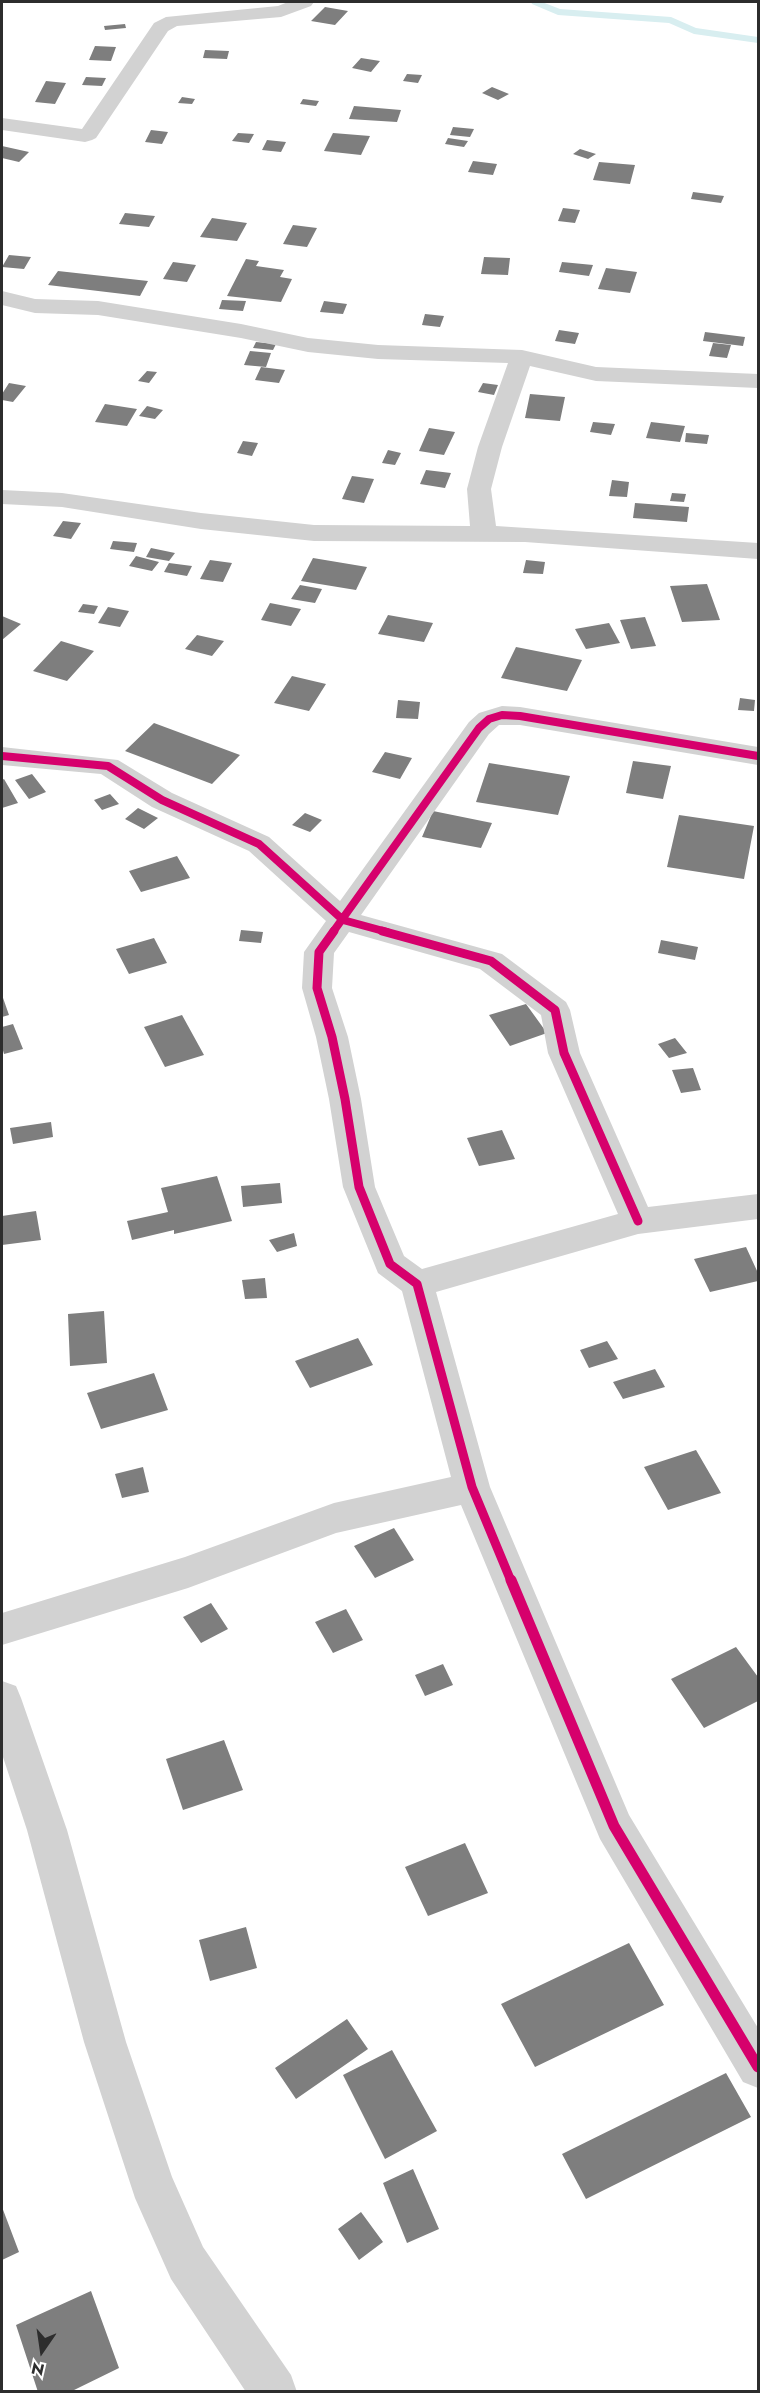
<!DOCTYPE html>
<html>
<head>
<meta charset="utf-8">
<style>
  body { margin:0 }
  #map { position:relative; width:760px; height:2393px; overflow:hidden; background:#fff; font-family:Jost,sans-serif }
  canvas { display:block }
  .frame { position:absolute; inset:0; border:3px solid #2d2d2d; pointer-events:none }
  .north { position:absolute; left:12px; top:2321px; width:60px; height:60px; -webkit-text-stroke:4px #fff; paint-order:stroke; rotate:193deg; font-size:16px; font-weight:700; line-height:24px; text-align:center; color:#2d2d2d }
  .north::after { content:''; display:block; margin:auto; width:21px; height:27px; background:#2d2d2d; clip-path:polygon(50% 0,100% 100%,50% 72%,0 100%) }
</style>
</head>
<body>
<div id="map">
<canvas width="760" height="2393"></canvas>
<div class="frame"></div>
<div class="north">N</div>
</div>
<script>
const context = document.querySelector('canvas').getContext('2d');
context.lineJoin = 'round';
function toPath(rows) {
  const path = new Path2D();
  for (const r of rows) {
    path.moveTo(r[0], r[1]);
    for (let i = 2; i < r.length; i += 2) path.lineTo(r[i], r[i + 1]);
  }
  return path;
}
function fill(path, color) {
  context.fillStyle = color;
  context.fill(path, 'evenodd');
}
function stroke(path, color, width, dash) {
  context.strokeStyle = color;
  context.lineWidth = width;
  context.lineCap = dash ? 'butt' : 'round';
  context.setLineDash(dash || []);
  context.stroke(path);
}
const stream = toPath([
  [531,2,542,2,560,9,671,17,696,28,758,37,758,43,694,34,669,23,558,15,532,4,531,2]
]);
const building = toPath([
  [325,7,348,11,335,25,311,21],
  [125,24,126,28,105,30,104,26],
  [95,46,116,47,111,61,89,60],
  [205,50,229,51,227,59,203,58],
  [361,58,380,61,371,72,352,68],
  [407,74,422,75,418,83,403,81],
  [86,77,106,78,102,86,82,85],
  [46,81,66,83,55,104,35,102],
  [492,87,509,94,498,100,482,93],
  [182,97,195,99,192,104,178,103],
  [303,99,319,101,316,106,300,104],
  [354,106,401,110,397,122,349,119],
  [453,127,474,129,470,137,450,135],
  [151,130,168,132,162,144,145,142],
  [238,133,254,134,249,143,232,141],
  [333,133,370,136,361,155,324,151],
  [448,138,468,141,464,147,445,144],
  [267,140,286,142,281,152,262,150],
  [2,146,29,152,19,162,2,158],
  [580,149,596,154,588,159,573,154],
  [473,161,497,164,493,175,468,172],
  [599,162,635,165,630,184,593,180],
  [693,192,724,196,721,203,691,199],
  [563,208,580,210,575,223,558,221],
  [125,213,155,216,149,227,119,224],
  [212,218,247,223,237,241,200,237],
  [293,225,317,228,307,247,283,244],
  [9,255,31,257,24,269,2,267],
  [484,257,510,258,508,275,481,274],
  [246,259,259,261,256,266,284,270,280,277,292,279,281,302,227,296],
  [173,262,196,265,187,282,163,279],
  [562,262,593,265,589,276,559,272],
  [606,268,637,272,630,293,598,289],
  [58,271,148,281,140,296,48,285],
  [222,300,246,301,243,311,219,309],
  [324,301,347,304,343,314,320,312],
  [425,314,444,316,440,327,422,325],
  [559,330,579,333,575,344,555,341],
  [705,332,745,337,743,346,703,341],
  [256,342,276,344,273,350,253,348],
  [713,343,731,345,727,358,709,356],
  [250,351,271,353,266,367,244,365],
  [261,367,285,370,279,383,255,380],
  [147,371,157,372,149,383,138,381],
  [9,383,26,386,13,402,2,400,2,394],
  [483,383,498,385,494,395,478,392],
  [530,394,565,397,560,421,525,418],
  [105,404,137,409,127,426,95,422],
  [147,406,163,410,155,419,139,416],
  [593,422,615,424,611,435,590,432],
  [651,422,685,426,680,442,646,438],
  [429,428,455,432,444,455,419,451],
  [686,433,709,435,707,444,685,442],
  [243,441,258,443,252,456,237,453],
  [388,450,401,453,395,465,382,463],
  [426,470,451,473,445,488,420,484],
  [352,476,374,479,364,503,342,499],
  [612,480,629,482,627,497,609,496],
  [672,493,686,494,684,502,670,501],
  [635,503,689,507,687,522,633,518],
  [63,521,81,523,71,539,53,536],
  [113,541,137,543,134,552,110,549],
  [151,548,175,553,169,561,146,557],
  [136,556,159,562,152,571,129,566],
  [313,558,367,567,356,590,301,581],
  [210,560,232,563,223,582,200,579],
  [526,560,545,562,543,574,523,573],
  [169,563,192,566,187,576,164,572],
  [707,584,720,620,682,622,670,586],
  [300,585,322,589,315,603,291,599],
  [270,603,301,609,291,626,261,620],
  [83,604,98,606,94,614,78,612],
  [108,607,129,611,120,627,98,623],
  [388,615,433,623,424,642,378,634],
  [2,616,21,624,2,640],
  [645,617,656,646,631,649,620,620],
  [609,623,620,643,586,649,575,629],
  [197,635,224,641,212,656,185,649],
  [61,641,94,651,67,681,33,671],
  [516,647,582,660,567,691,501,678],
  [292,676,326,684,309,711,274,703],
  [740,698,755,700,754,711,738,710],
  [398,700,420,702,418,719,396,718],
  [154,723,240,755,212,784,125,751],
  [385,752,412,758,400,779,372,772],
  [633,761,671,766,663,799,626,793],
  [489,763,570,776,558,815,476,802],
  [32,774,46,792,29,799,15,780],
  [4,779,18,803,2,808,2,780],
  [110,794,119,804,102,810,94,800],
  [138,808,158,818,144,829,125,819],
  [433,811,492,823,481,848,422,837],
  [305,813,322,820,310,832,292,825],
  [679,815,754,826,744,879,667,867],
  [177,856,190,878,141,892,129,871],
  [241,930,263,932,261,943,239,941],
  [154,938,167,963,129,974,116,949],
  [661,940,698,947,695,960,658,953],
  [2,995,9,1015,2,1017],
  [526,1004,547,1033,510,1046,489,1015],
  [182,1015,204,1055,165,1067,144,1027],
  [13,1024,23,1049,4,1054,2,1047,2,1027],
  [675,1038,687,1053,669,1058,658,1044],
  [693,1068,701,1090,681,1093,672,1070],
  [51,1122,53,1137,13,1144,10,1128],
  [502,1130,515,1159,479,1166,467,1138],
  [217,1176,232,1221,174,1234,174,1230,132,1240,127,1221,168,1212,161,1188],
  [280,1183,282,1203,243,1207,241,1186],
  [36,1211,41,1240,2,1245,2,1216],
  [294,1233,297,1246,277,1252,269,1240],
  [746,1247,758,1273,758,1281,710,1292,694,1259],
  [265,1278,267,1298,245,1299,242,1280],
  [104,1311,107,1363,70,1366,68,1314],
  [358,1338,373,1365,310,1388,295,1361],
  [607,1341,618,1359,589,1368,580,1350],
  [655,1369,665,1387,623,1399,613,1382],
  [154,1373,168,1410,101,1429,87,1393],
  [696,1450,721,1493,668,1510,644,1467],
  [143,1467,149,1492,122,1498,115,1474],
  [394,1528,414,1560,375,1578,354,1546],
  [211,1603,228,1629,201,1643,183,1617],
  [346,1609,363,1640,333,1653,315,1622],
  [736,1647,758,1677,758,1701,704,1728,671,1679],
  [443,1664,453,1685,425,1696,415,1675],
  [224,1740,243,1790,183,1810,166,1759],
  [465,1843,488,1893,428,1916,405,1867],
  [246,1927,257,1968,210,1981,199,1940],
  [629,1943,664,2005,535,2067,501,2004],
  [347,2019,368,2049,296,2099,275,2068],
  [392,2050,437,2131,385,2159,343,2075],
  [726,2073,751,2117,586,2199,562,2154],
  [413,2169,439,2229,407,2243,383,2183],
  [2,2207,19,2252,2,2260],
  [361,2212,383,2242,359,2260,338,2229],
  [91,2291,119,2368,70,2392,38,2392,16,2325]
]);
const street = toPath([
  [288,2,314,2,311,6,281,17,177,26,168,31,96,138,92,140,85,142,2,130,2,118,82,129,154,23,166,17,278,6,288,2],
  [2,291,35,299,98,301,241,324,308,338,378,345,522,350,596,367,758,374,758,388,596,381,530,366,502,447,491,489,496,526,758,543,758,559,525,542,314,541,201,529,62,507,2,504,2,490,62,493,201,513,314,525,470,526,467,489,478,447,508,363,378,359,308,352,241,338,98,315,35,313,2,305,2,291],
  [502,706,520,707,758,747,758,765,520,725,499,725,489,734,361,915,502,954,566,1002,570,1010,580,1053,648,1207,758,1194,758,1219,638,1234,436,1292,490,1487,629,1815,758,2028,758,2088,743,2082,600,1839,461,1505,336,1533,188,1588,2,1645,2,1613,185,1557,334,1503,451,1477,402,1291,378,1273,343,1187,329,1099,316,1037,302,988,304,952,326,921,249,851,152,807,101,774,2,765,2,747,118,760,172,793,269,837,340,901,469,722,479,713,502,706],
  [349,932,480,969,541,1015,548,1053,618,1214,422,1269,404,1256,375,1187,361,1099,348,1037,332,988,334,953,349,932],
  [2,1681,16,1686,21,1698,67,1830,126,2042,172,2177,203,2247,291,2375,297,2392,246,2392,171,2279,135,2198,84,2042,27,1830,2,1754,2,1681]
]);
const cyclewayFar2 = toPath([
  [2,756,108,766,162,800,259,844,343,920,387,932],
  [333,932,479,728,489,719,502,715,520,716,758,756]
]);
const cyclewayFar1 = toPath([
  [334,931,319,952,317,988,332,1037,345,1099,359,1187,390,1264,417,1284,472,1487,511,1581],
  [382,931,491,961,555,1010,564,1053,638,1221]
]);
const cycleway = toPath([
  [511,1580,614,1826,758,2067]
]);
fill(stream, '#d8eef0');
fill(building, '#7e7e7e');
fill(street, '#d2d2d2');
stroke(cyclewayFar2, '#d6006c', 8);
stroke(cyclewayFar1, '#d6006c', 9);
stroke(cycleway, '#d6006c', 11);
</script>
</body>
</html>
